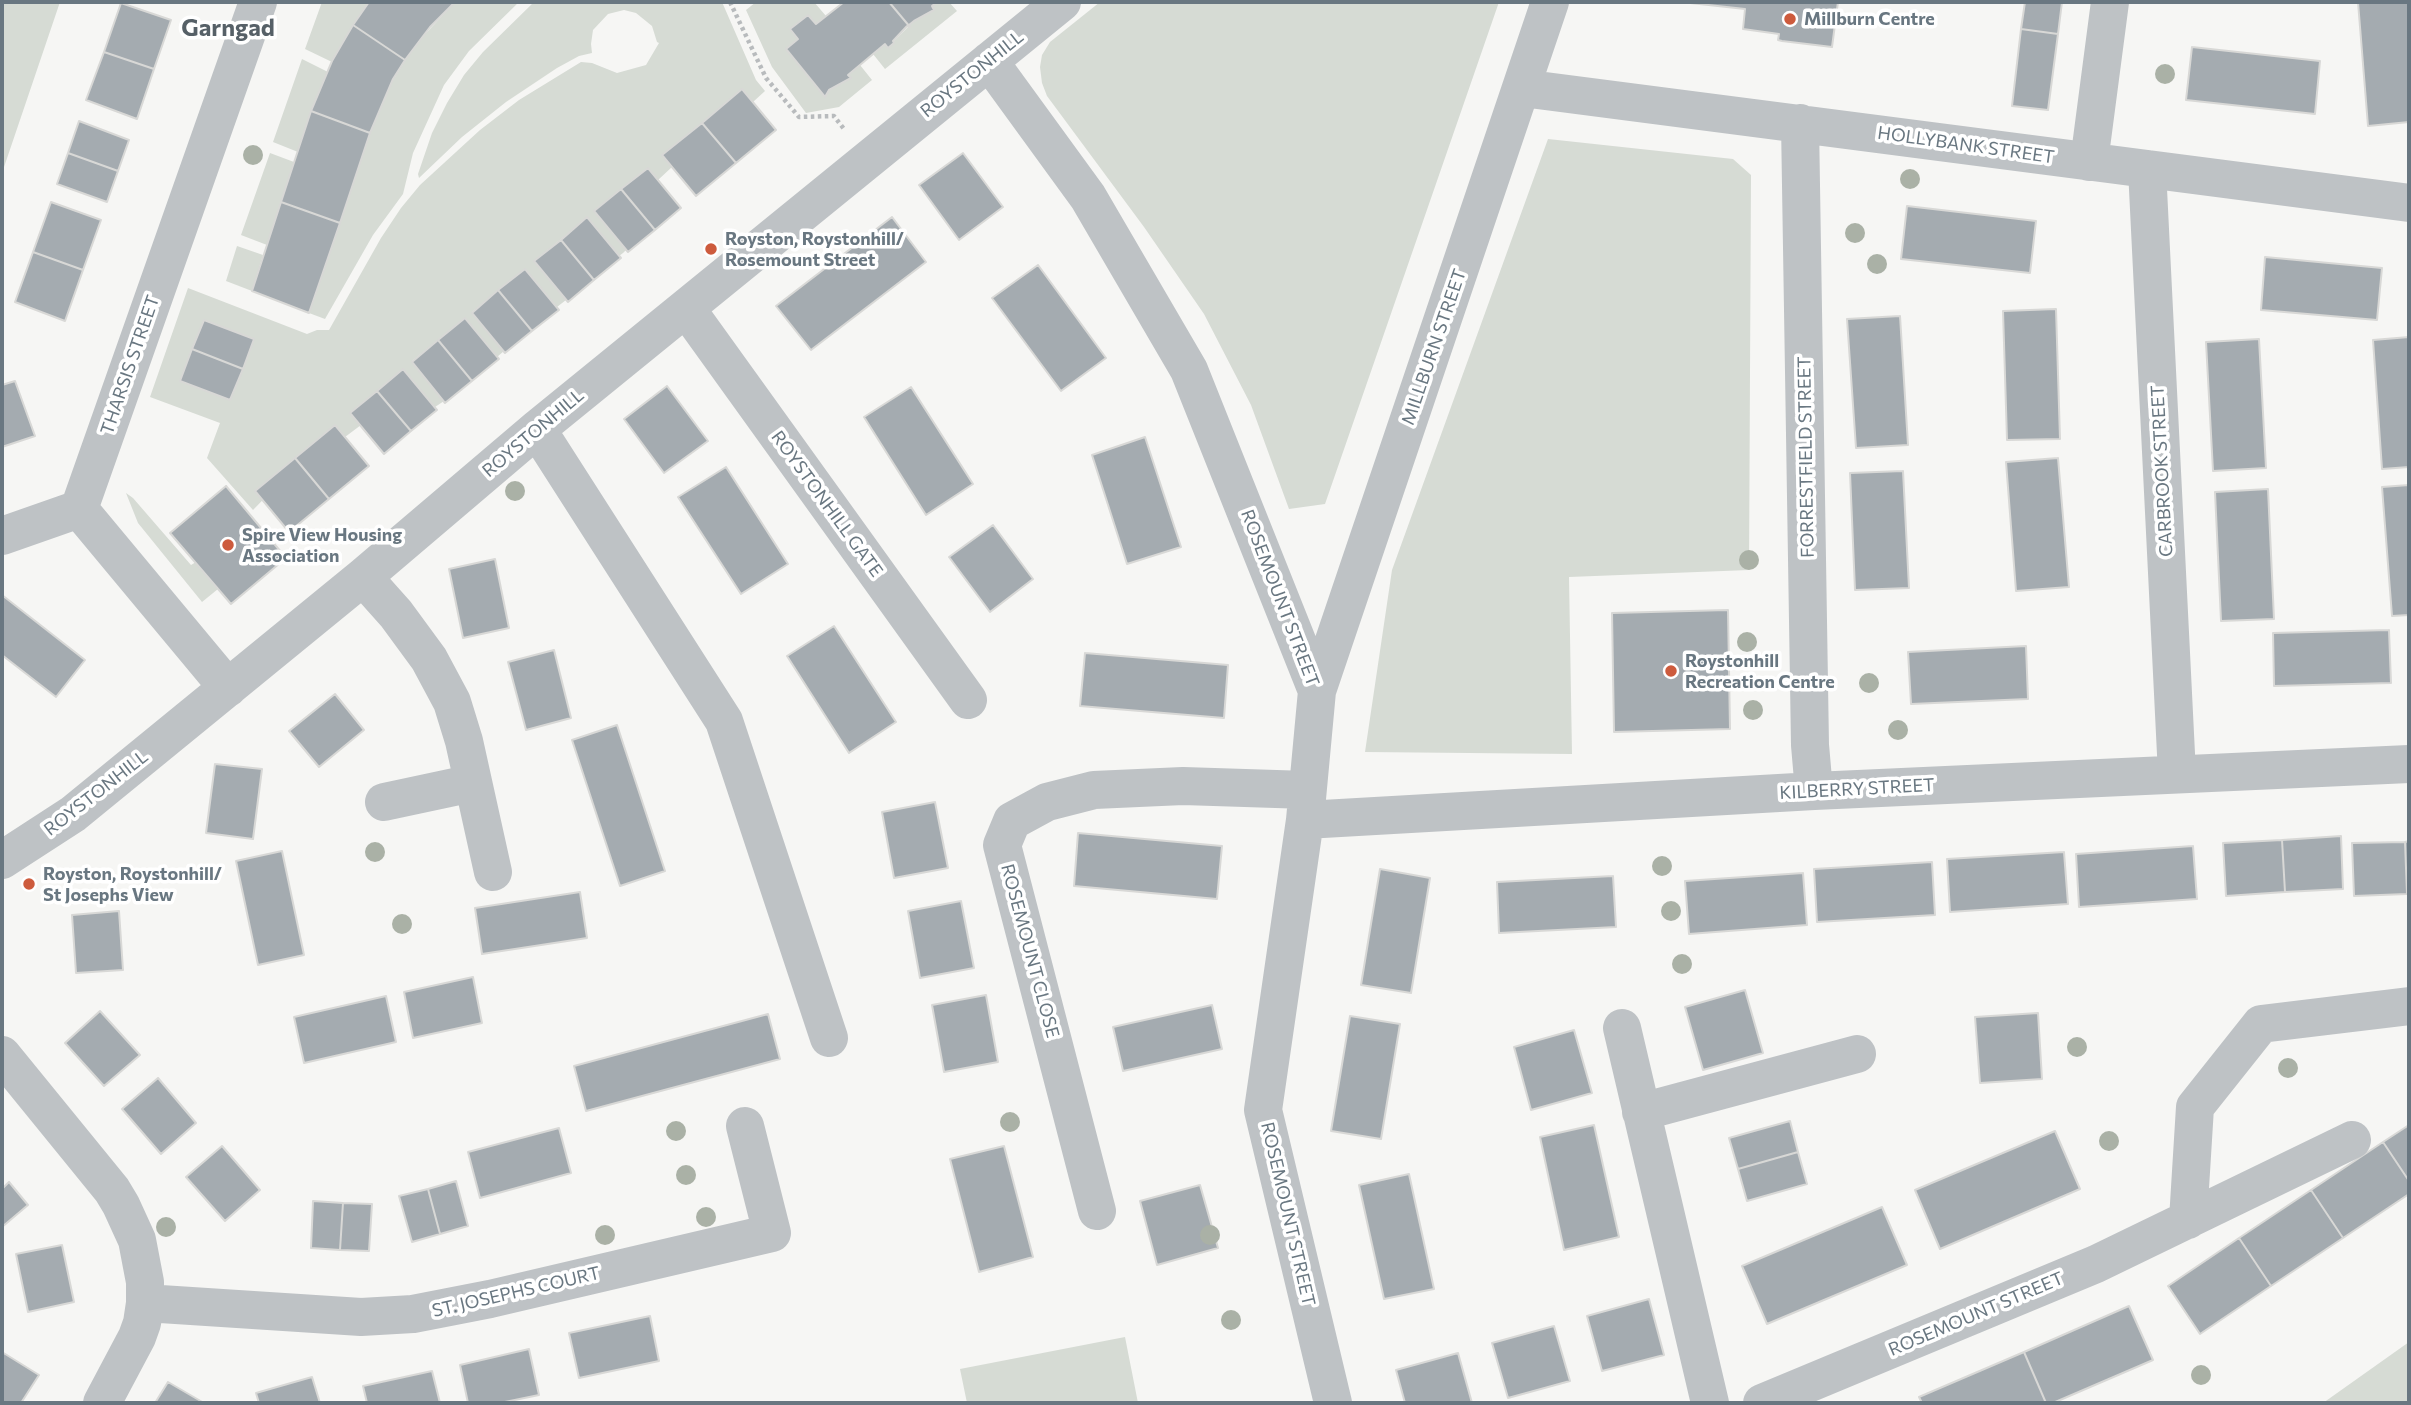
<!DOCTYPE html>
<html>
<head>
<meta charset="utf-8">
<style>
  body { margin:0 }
  #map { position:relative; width:2411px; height:1405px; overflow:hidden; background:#f6f6f4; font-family:Commissioner,sans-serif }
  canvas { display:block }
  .frame { position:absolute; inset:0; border:4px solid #697781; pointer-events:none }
</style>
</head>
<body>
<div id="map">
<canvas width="2411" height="1405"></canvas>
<div class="frame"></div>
</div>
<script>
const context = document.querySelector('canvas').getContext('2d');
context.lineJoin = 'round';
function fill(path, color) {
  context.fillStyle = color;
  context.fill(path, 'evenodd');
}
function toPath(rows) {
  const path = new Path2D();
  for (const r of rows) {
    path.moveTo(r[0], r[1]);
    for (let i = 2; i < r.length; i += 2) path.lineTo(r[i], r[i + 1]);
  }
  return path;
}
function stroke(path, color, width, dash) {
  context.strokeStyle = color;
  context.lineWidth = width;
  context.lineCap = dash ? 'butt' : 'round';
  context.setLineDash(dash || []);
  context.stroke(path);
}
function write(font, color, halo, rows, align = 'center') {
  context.font = font + ' Commissioner,sans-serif';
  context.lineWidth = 7;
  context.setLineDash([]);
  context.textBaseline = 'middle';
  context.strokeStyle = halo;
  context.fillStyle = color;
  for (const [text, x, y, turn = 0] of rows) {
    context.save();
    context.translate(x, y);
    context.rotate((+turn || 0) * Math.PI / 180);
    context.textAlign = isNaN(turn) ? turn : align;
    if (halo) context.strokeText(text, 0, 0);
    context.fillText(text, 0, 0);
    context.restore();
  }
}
const green = toPath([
  [2,2,60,2,2,173],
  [322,2,369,2,353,25,332,62,305,49],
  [455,2,519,2,469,51,444,85,413,153,403,194,373,235,325,319,309,313,370,133,393,80,415,45],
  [534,2,722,2,756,80,765,91,753,102,742,90,663,155,672,167,658,180,647,168,595,211,626,250,623,253,619,256,587,218,534,261,566,300,557,307,525,269,472,312,504,351,497,357,465,318,412,361,444,401,435,407,403,369,351,413,361,425,345,437,335,426,253,510,207,458,220,423,150,397,188,288,307,334,317,330,329,330,381,238,401,208,420,185,480,130,519,100,581,62,592,63,617,73,646,65,659,43,657,42,652,26,636,13,624,10,608,14,593,30,591,44,592,53,579,56,557,68,506,102,462,137,419,178,418,174,432,133,447,103,464,75,483,52],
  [204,320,254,339,230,400,181,380],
  [756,2,814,2,826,16,816,24,808,15,791,29,798,39,786,49,825,96,829,90,850,79,848,75,860,65,872,80,839,107,806,113,772,67,746,10],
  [937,2,949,2,957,11,885,69,873,54,885,44,888,47,914,21,934,10,932,6],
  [1100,2,1499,2,1325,504,1289,509,1251,405,1204,314,1144,227,1047,96,1042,83,1040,67,1042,55,1050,42],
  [302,59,328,72,298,152,273,142],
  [1548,139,1733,159,1751,175,1749,570,1569,577,1572,754,1365,752,1392,570],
  [270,153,294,162,267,245,241,235],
  [237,246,263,255,252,291,226,281],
  [126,493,133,498,191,565,196,562,218,589,202,602,138,523],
  [1125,1337,1138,1403,967,1403,960,1369],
  [2409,1342,2409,1403,2323,1403]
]);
const building = toPath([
  [369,2,455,2,430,27,405,60,353,25,369,2],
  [844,2,889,2,910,27,907,26,893,41,894,43,888,48,885,44,848,75,851,78,829,90,825,97,786,49,798,39,790,29,808,15,816,24,844,2],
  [889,2,937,2,932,6,934,10,914,21,909,25,910,27,889,2],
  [1681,2,1838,2,1832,47,1782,41,1778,40,1779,34,1743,29,1745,9,1681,2],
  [2025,2,2062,2,2058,34,2021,29,2025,2],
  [2358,2,2409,2,2409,122,2368,126,2358,2],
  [121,3,171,20,154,69,104,52,121,3],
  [353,25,405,60,393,79,370,133,311,111,332,61,353,25],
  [2021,29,2058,34,2048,110,2012,106,2021,29],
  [2192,47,2320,61,2315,114,2186,100,2192,47],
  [104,52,154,69,137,119,86,100,104,52],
  [742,89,776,130,736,163,702,123,742,89],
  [311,111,370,133,340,223,281,202,311,111],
  [79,121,129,140,118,171,68,153,79,121],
  [702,123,736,163,696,196,662,155,702,123],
  [68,153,118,171,107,202,57,184,68,153],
  [963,153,1003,207,959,240,919,185,963,153],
  [648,168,681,208,655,230,621,189,648,168],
  [621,189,655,230,628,252,594,211,621,189],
  [51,202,101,220,83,270,33,252,51,202],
  [281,202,340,223,309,313,252,291,281,202],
  [1907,206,2036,221,2030,273,1901,259,1907,206],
  [587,217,621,258,594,280,561,240,587,217],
  [892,217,926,262,811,350,776,306,892,217],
  [561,240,594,280,568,302,534,261,561,240],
  [33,252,83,270,65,321,15,302,33,252],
  [2265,257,2382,268,2377,320,2261,310,2265,257],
  [1038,265,1106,358,1061,391,992,298,1038,265],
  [525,269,559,310,532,331,498,290,525,269],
  [498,290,532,331,505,353,472,313,498,290],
  [2056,309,2060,439,2007,440,2003,311,2056,309],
  [1900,316,1908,445,1856,448,1847,319,1900,316],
  [465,318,499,359,472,381,438,340,465,318],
  [204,320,254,339,243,369,192,349,204,320],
  [2409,337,2409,467,2382,469,2373,340,2409,337],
  [2259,339,2266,468,2213,471,2206,342,2259,339],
  [438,340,472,381,445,403,412,362,438,340],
  [192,349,243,369,230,400,180,381,192,349],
  [403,369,437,410,411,431,377,391,403,369],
  [15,381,35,436,2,447,2,385,15,381],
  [667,386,708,441,664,473,624,419,667,386],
  [911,387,973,484,926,515,864,417,911,387],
  [377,391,411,431,384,454,350,413,377,391],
  [335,425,369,466,329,499,295,458,335,425],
  [1145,437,1181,547,1127,564,1092,455,1145,437],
  [295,458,329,499,289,532,255,491,295,458],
  [2058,458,2069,587,2016,591,2006,462,2058,458],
  [726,467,788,564,741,594,678,497,726,467],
  [1903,471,1909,588,1855,590,1850,473,1903,471],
  [2409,485,2409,615,2392,616,2382,487,2409,485],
  [226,486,286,558,231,604,170,533,226,486],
  [2268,489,2274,619,2221,621,2215,492,2268,489],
  [993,525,1033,579,990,612,949,557,993,525],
  [495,559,509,628,463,638,449,569,495,559],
  [2,595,85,660,56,697,2,655,2,595],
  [1728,610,1730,729,1614,732,1612,613,1728,610],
  [834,626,896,722,849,753,787,656,834,626],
  [2389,630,2391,683,2274,686,2273,633,2389,630],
  [2026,646,2028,699,1911,704,1908,652,2026,646],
  [554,650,571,718,526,730,508,662,554,650],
  [1085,653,1228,665,1224,718,1080,706,1085,653],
  [335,694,364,730,319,767,289,731,335,694],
  [617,725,665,871,620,886,572,740,617,725],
  [215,764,262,769,253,839,206,833,215,764],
  [935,802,948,868,894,878,882,812,935,802],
  [1078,833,1222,846,1217,899,1074,886,1078,833],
  [2341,836,2343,889,2285,892,2282,840,2341,836],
  [2282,840,2285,892,2226,896,2223,843,2282,840],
  [2409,841,2409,894,2407,894,2405,842,2409,841],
  [2405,842,2407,894,2354,896,2352,843,2405,842],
  [2193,846,2197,899,2079,907,2076,854,2193,846],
  [282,851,304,955,258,965,236,861,282,851],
  [2064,852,2068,904,1950,912,1947,859,2064,852],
  [1932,862,1935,915,1817,922,1814,869,1932,862],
  [1380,869,1430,878,1411,993,1361,985,1380,869],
  [1803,873,1807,925,1689,934,1685,881,1803,873],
  [1613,876,1616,927,1499,933,1497,882,1613,876],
  [580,892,587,938,482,954,475,908,580,892],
  [961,901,974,968,920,978,908,911,961,901],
  [119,911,123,970,76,973,72,915,119,911],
  [473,977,482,1023,413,1038,404,992,473,977],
  [1745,990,1763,1053,1703,1070,1685,1007,1745,990],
  [986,995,998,1062,944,1072,932,1005,986,995],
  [386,996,396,1042,304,1063,294,1017,386,996],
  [1212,1005,1222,1049,1123,1071,1113,1027,1212,1005],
  [100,1011,140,1055,104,1086,65,1043,100,1011],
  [2038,1013,2042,1079,1980,1083,1975,1017,2038,1013],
  [768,1014,780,1059,586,1111,574,1066,768,1014],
  [1350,1016,1400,1024,1381,1139,1331,1131,1350,1016],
  [1574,1030,1592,1093,1531,1110,1514,1047,1574,1030],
  [158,1078,196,1123,161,1154,122,1109,158,1078],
  [1790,1121,1798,1152,1738,1169,1729,1138,1790,1121],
  [1594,1125,1619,1237,1564,1250,1540,1137,1594,1125],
  [2409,1125,2409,1181,2383,1142,2409,1125],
  [559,1128,571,1173,480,1198,468,1152,559,1128],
  [2055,1131,2080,1189,1940,1249,1915,1190,2055,1131],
  [2383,1142,2409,1181,2409,1194,2343,1238,2311,1190,2383,1142],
  [222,1146,260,1190,225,1221,186,1177,222,1146],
  [1004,1146,1033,1257,979,1272,950,1159,1004,1146],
  [1798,1152,1807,1184,1747,1201,1738,1169,1798,1152],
  [1409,1174,1434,1289,1384,1299,1359,1185,1409,1174],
  [456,1181,468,1226,440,1234,428,1189,456,1181],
  [9,1182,28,1205,2,1227,2,1189,9,1182],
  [1200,1185,1218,1248,1157,1265,1140,1201,1200,1185],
  [428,1189,440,1234,412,1242,399,1196,428,1189],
  [2311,1190,2343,1238,2271,1286,2239,1238,2311,1190],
  [313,1201,343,1203,340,1250,311,1248,313,1201],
  [343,1203,372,1204,369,1251,340,1250,343,1203],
  [1882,1207,1907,1265,1767,1324,1742,1266,1882,1207],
  [2239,1238,2271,1286,2200,1334,2168,1286,2239,1238],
  [62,1245,74,1302,28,1312,16,1254,62,1245],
  [1649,1299,1664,1355,1602,1371,1587,1316,1649,1299],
  [2129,1306,2153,1360,2053,1403,2046,1403,2024,1352,2129,1306],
  [650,1316,659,1361,579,1378,569,1333,650,1316],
  [1554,1326,1570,1381,1508,1398,1492,1343,1554,1326],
  [529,1349,539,1395,500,1403,468,1403,460,1365,529,1349],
  [2,1352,39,1375,21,1403,2,1403,2,1352],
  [2024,1352,2046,1403,1922,1403,1919,1397,2024,1352],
  [1458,1353,1472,1403,1405,1403,1396,1370,1458,1353],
  [432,1371,440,1403,367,1403,363,1386,432,1371],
  [312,1377,320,1403,259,1403,256,1393,312,1377],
  [168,1382,204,1403,155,1403,168,1382]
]);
const path = toPath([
  [730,2,766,78,799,117,834,116,844,129]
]);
const minor = toPath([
  [989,61,1088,197,1189,370,1317,691,1305,820,1263,1110,1333,1403],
  [1522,88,2409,203],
  [1800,123,1810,745,1814,791],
  [2089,162,2110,2],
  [2147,169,2177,774],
  [686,308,968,700],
  [537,429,724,721,829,1038],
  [2,536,79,509],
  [363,577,396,614,429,659,452,702,464,741,493,872],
  [228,688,79,509,258,2],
  [1317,691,1550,2],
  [384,802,473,783],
  [1305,820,1814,791,2409,764],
  [2,860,73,814,363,577,537,429,1062,2],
  [1622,1028,1710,1403],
  [2,1055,112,1190,121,1205,137,1240,145,1282,145,1303,142,1323,137,1337,102,1403],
  [1641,1112,1857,1054],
  [1097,1211,1002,845,1012,821,1047,802,1094,790,1183,786,1307,790],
  [2188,1220,2195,1107,2261,1024,2409,1006],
  [145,1303,361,1317,413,1314,490,1299,772,1233,745,1126],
  [1762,1403,2096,1264,2352,1140]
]);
const trees = [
  [2165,74],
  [253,155],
  [1910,179],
  [1855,233],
  [1877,264],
  [515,491],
  [1749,560],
  [1747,642],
  [1869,683],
  [1753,710],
  [1898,730],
  [375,852],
  [1662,866],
  [1671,911],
  [402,924],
  [1682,964],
  [2077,1047],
  [2288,1068],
  [1010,1122],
  [676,1131],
  [2109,1141],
  [686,1175],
  [706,1217],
  [166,1227],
  [605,1235],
  [1210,1235],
  [1231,1320],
  [2201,1375]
];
const markers = [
  [1790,19,7,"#cd5b3d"],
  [711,249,7,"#cd5b3d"],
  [228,545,7,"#cd5b3d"],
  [1671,671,7,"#cd5b3d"],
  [29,884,7,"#cd5b3d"]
];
const poiNames = [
  ["Millburn Centre",1804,19],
  ["Royston, Roystonhill/",725,239],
  ["Rosemount Street",725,260],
  ["Spire View Housing",242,535],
  ["Association",242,556],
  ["Roystonhill",1685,661],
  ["Recreation Centre",1685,682],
  ["Royston, Roystonhill/",43,874],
  ["St Josephs View",43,895]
];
const streetNames = [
  ["ROYSTONHILL",972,74,-39],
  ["HOLLYBANK STREET",1966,145,8],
  ["MILLBURN STREET",1434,347,-71],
  ["THARSIS STREET",130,365,-71],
  ["ROYSTONHILL",533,433,-40],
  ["FORRESTFIELD STREET",1806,457,-91],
  ["CARBROOK STREET",2162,471,-93],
  ["ROYSTONHILL GATE",827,504,54],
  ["ROSEMOUNT STREET",1280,598,69],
  ["KILBERRY STREET",1857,789,-3],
  ["ROYSTONHILL",96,793,-38],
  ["ROSEMOUNT CLOSE",1030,951,75],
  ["ROSEMOUNT STREET",1288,1214,77],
  ["ST. JOSEPHS COURT",516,1292,-13],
  ["ROSEMOUNT STREET",1976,1314,-23]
];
const districtNames = [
  ["Garngad",228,28]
];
fill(green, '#d6dbd4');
fill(building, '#a4abb0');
stroke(building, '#d8d8d6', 2);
stroke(path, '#b8bbbd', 4.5, [3.5, 3.5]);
stroke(minor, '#bec2c5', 38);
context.fillStyle = '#aab1a6';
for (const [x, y] of trees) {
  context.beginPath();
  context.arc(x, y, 10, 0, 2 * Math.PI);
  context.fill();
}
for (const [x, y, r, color] of markers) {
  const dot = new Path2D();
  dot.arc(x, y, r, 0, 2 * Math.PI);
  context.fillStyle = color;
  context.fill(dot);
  stroke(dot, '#fff', 2.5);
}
write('bold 18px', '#697781', '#fff', poiNames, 'left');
write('18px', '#697781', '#fff', streetNames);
write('bold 24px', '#566067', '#fff', districtNames);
</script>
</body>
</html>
